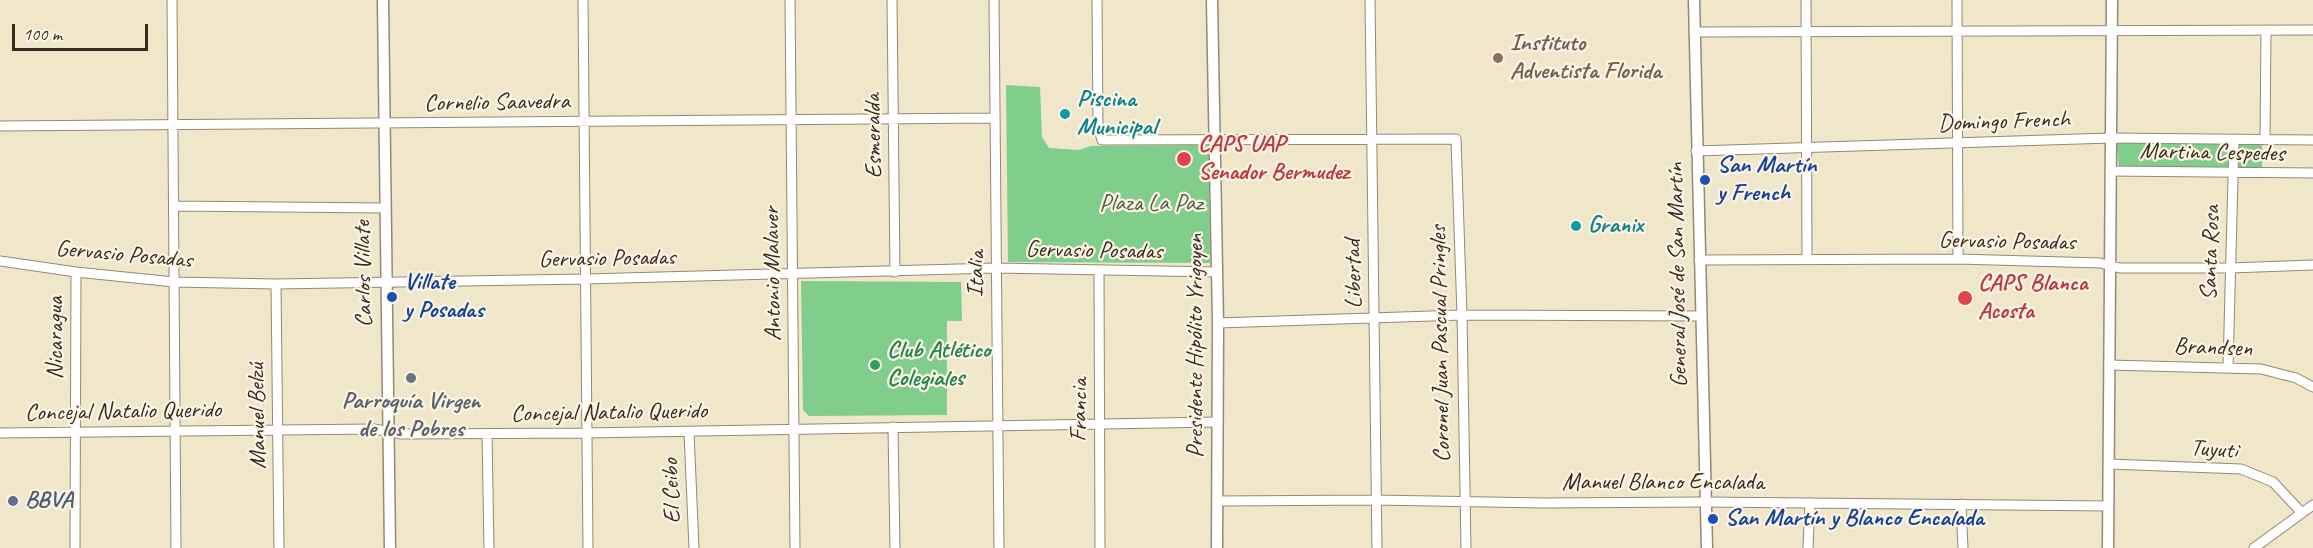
<!DOCTYPE html>
<html>
<head>
<meta charset="utf-8">
<style>
  body { margin:0 }
  #map { position:relative; width:2313px; height:548px; overflow:hidden; background:#f0e6c9; font-family:Caveat,sans-serif }
  canvas { display:block }
  .scale { position:absolute; left:12px; top:24px; width:136px; height:27px; box-sizing:border-box; border:3px solid #3b2a1e; border-top:0; padding-left:8px; font-size:18px; line-height:21px; white-space:nowrap; color:#3b2a1e; -webkit-text-stroke:4px #fcf5e5; paint-order:stroke }
</style>
</head>
<body>
<div id="map">
<canvas width="2313" height="548"></canvas>
<div class="scale">100 m</div>
</div>
<script>
const context = document.querySelector('canvas').getContext('2d');
context.lineJoin = 'round';
function fill(path, color) {
  context.fillStyle = color;
  context.fill(path, 'evenodd');
}
function toPath(rows) {
  const path = new Path2D();
  for (const r of rows) {
    path.moveTo(r[0], r[1]);
    for (let i = 2; i < r.length; i += 2) path.lineTo(r[i], r[i + 1]);
  }
  return path;
}
function stroke(path, color, width, dash) {
  context.strokeStyle = color;
  context.lineWidth = width;
  context.lineCap = dash ? 'butt' : 'round';
  context.setLineDash(dash || []);
  context.stroke(path);
}
function write(font, color, halo, rows, align = 'center') {
  context.font = font + ' Caveat,sans-serif';
  context.lineWidth = 4.5;
  context.setLineDash([]);
  context.textBaseline = 'middle';
  context.strokeStyle = halo;
  context.fillStyle = color;
  for (const [text, x, y, turn = 0] of rows) {
    context.save();
    context.translate(x, y);
    context.rotate((+turn || 0) * Math.PI / 180);
    context.textAlign = isNaN(turn) ? turn : align;
    if (halo) context.strokeText(text, 0, 0);
    context.fillText(text, 0, 0);
    context.restore();
  }
}
const green = toPath([
  [1006,85,1040,87,1042,137,1049,148,1079,150,1091,146,1209,145,1210,263,1008,262],
  [2119,143,2228,143,2231,145,2230,167,2227,169,2119,169,2117,145],
  [2239,143,2262,143,2262,170,2236,168,2236,145],
  [801,281,961,282,962,321,947,321,947,415,809,416,803,410]
]);
const minor = toPath([
  [172,0,176,548],
  [583,0,588,548],
  [790,0,795,548],
  [892,0,895,272],
  [994,0,999,548],
  [1097,0,1098,127,1102,140,1456,139,1462,315,1466,548],
  [1370,0,1377,548],
  [1806,0,1807,259],
  [1957,0,1958,259],
  [1694,32,2313,30],
  [0,126,995,118],
  [2265,140,2266,30],
  [1696,151,2111,138,2313,140],
  [2110,171,2313,173],
  [174,206,384,208],
  [1699,260,1958,259,2100,263,2120,268,2230,268,2313,265],
  [0,261,76,272,174,282,276,284,586,279,996,268,1217,272],
  [1099,271,1100,548],
  [276,284,279,548],
  [1218,323,1462,315,1700,316],
  [2109,365,2261,369,2296,378,2313,387],
  [2228,367,2234,140],
  [893,427,895,548],
  [689,432,694,548],
  [0,433,374,429,401,434,586,433,1218,422],
  [487,434,489,548],
  [2109,464,2241,469,2273,482,2302,513],
  [1218,501,1376,500,1543,503,1705,502,2108,506],
  [1961,504,1963,548],
  [75,548,76,272],
  [1808,548,1810,503],
  [2254,548,2313,505]
]);
const tertiary = toPath([
  [383,0,390,548],
  [1212,0,1218,323,1217,548],
  [1694,0,1707,548],
  [2108,548,2112,0]
]);
const markers = [
  [1498,58,6,"#8d6e63"],
  [1065,114,6,"#0f9aa8"],
  [1184,159,8,"#e0444e"],
  [1705,180,6,"#1a4fb4"],
  [1576,226,6,"#0f9aa8"],
  [392,297,6,"#1a4fb4"],
  [1965,298,8,"#e0444e"],
  [875,365,6,"#2e9e5b"],
  [411,378,6,"#6b7280"],
  [13,501,6,"#5c6f8a"],
  [1713,519,6,"#1a4fb4"]
];
const educationNames = [
  ["Instituto",1510,44],
  ["Adventista Florida",1510,72]
];
const cultureNames = [
  ["Piscina",1077,100],
  ["Municipal",1077,128],
  ["Granix",1588,226]
];
const streetNames = [
  ["Cornelio Saavedra",497,103,-1],
  ["Domingo French",2004,122,-2],
  ["Esmeralda",874,136,-91],
  ["Martina Cespedes",2212,153,1],
  ["Gervasio Posadas",2007,242,1],
  ["Gervasio Posadas",1094,251,1],
  ["Santa Rosa",2211,253,-88],
  ["Gervasio Posadas",124,255,5],
  ["Gervasio Posadas",607,259,-1],
  ["Carlos Villate",364,274,-91],
  ["Antonio Malaver",773,274,-91],
  ["Italia",977,274,-90],
  ["Libertad",1354,274,-91],
  ["General José de San Martín",1678,275,-91],
  ["Nicaragua",56,338,-90],
  ["Coronel Juan Pascual Pringles",1441,344,-91],
  ["Presidente Hipólito Yrigoyen",1196,346,-90],
  ["Brandsen",2213,348,2],
  ["Francia",1080,410,-90],
  ["Concejal Natalio Querido",123,412,-1],
  ["Concejal Natalio Querido",609,413,-1],
  ["Manuel Belzú",258,416,-91],
  ["Tuyuti",2214,450,4],
  ["Manuel Blanco Encalada",1663,483],
  ["El Ceibo",672,491,-92]
];
const healthNames = [
  ["CAPS UAP",1198,145],
  ["Senador Bermudez",1198,173],
  ["CAPS Blanca",1978,284],
  ["Acosta",1978,312]
];
const transitNames = [
  ["San Martín",1717,166],
  ["y French",1717,194],
  ["Villate",404,283],
  ["y Posadas",404,311],
  ["San Martín y Blanco Encalada",1725,519]
];
const parkNames = [
  ["Plaza La Paz",1151,204]
];
const leisureNames = [
  ["Club Atlético",887,351],
  ["Colegiales",887,379]
];
const worshipNames = [
  ["Parroquía Virgen",411,402],
  ["de los Pobres",411,430]
];
const serviceNames = [
  ["BBVA",25,501]
];
fill(green, '#80cd8c');
stroke(minor, '#968874', 11);
stroke(tertiary, '#968874', 13);
stroke(minor, '#fff', 9);
stroke(tertiary, '#fff', 10);
for (const [x, y, r, color] of markers) {
  const dot = new Path2D();
  dot.arc(x, y, r, 0, 2 * Math.PI);
  context.fillStyle = color;
  context.fill(dot);
  stroke(dot, '#fcf5e5', 2);
}
write('bold 24px', '#785e54', '#fcf5e5', educationNames, 'left');
write('bold 24px', '#0d838f', '#fcf5e5', cultureNames, 'left');
write('24px', '#3b2a1e', '#fcf5e5', streetNames);
write('bold 24px', '#be3a42', '#fcf5e5', healthNames, 'left');
write('bold 24px', '#164399', '#fcf5e5', transitNames, 'left');
write('24px', '#505b3f', '#fcf5e5', parkNames);
write('bold 24px', '#27864d', '#fcf5e5', leisureNames, 'left');
write('bold 24px', '#5b616d', '#fcf5e5', worshipNames);
write('bold 24px', '#4e5e75', '#fcf5e5', serviceNames, 'left');
</script>
</body>
</html>
